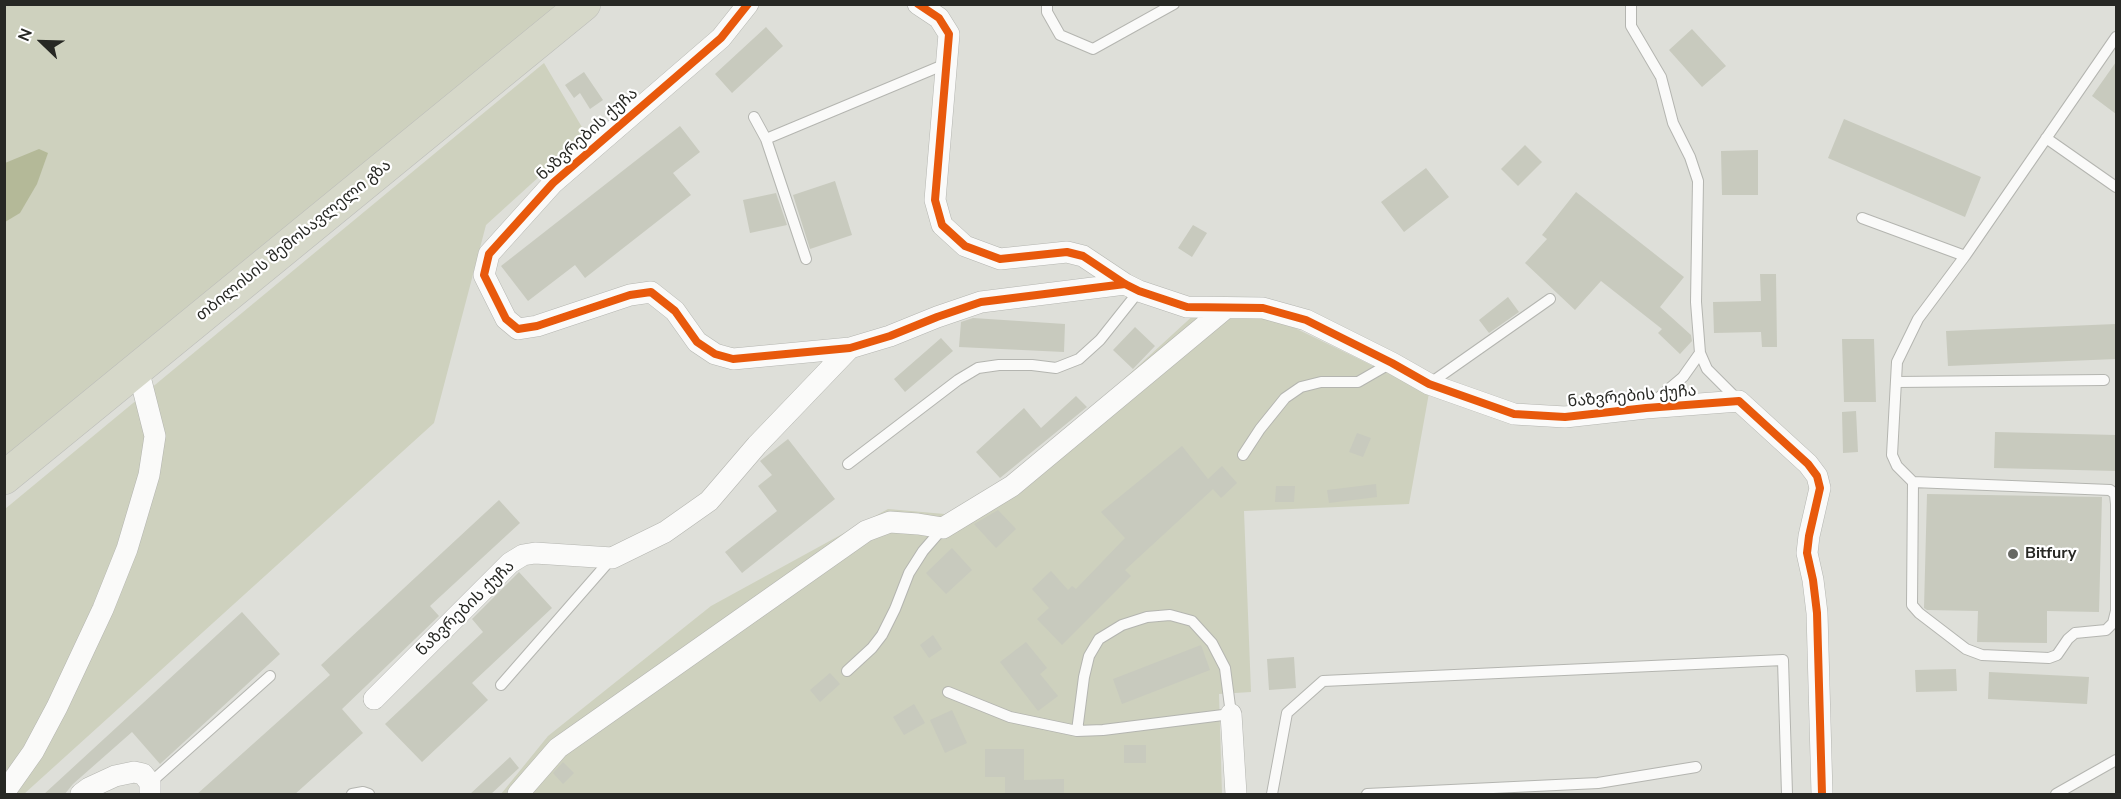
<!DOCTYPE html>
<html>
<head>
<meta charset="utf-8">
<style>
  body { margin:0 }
  #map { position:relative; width:2121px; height:799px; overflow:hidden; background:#dedfd9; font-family:"Nunito Sans",sans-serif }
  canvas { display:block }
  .frame { position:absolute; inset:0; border:6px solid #272824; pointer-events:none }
  .north { position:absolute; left:12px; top:12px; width:60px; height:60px; -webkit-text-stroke:4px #fff; paint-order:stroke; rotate:293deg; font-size:16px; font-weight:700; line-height:24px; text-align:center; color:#272824 }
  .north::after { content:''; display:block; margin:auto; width:21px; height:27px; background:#272824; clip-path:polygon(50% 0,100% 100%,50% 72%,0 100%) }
</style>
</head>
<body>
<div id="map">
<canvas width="2121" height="799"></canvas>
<div class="frame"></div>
<div class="north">N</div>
</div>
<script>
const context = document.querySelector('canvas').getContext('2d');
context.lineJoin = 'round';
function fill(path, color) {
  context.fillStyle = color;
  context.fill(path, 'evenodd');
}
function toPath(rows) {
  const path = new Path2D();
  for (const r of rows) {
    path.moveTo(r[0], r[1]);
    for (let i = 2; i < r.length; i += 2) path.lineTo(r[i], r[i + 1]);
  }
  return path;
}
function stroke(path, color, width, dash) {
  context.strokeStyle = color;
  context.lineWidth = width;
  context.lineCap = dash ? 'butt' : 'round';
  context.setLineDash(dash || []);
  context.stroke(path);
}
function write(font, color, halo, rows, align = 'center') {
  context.font = font + ' "Nunito Sans","Noto Sans Georgian",sans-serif';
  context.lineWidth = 4.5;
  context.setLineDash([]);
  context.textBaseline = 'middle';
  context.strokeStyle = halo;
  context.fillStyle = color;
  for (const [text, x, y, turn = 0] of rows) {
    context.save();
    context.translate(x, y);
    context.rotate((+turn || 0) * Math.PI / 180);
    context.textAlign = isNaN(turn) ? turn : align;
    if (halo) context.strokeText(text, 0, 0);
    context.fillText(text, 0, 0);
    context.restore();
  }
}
const green = toPath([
  [5,5,566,5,5,459],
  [544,63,586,134,486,225,434,423,24,794,5,794,5,509],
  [1197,312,1268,315,1429,393,1409,504,1244,511,1251,692,1219,694,1222,794,501,794,548,736,711,606,888,509,956,515,1003,490]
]);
const water = toPath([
  [39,149,48,153,37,184,20,213,5,222,5,163]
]);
const building = toPath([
  [766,27,783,46,732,93,715,74],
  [1692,29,1726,66,1702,87,1669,50],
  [2116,62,2116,114,2092,96],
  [584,72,603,100,590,109,580,93,574,98,565,85],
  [1844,119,1981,177,1965,217,1828,158],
  [680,126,700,152,673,173,691,195,585,278,575,265,528,301,501,266],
  [1525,145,1542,162,1518,186,1501,169],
  [1758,150,1758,195,1722,195,1721,151],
  [1426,168,1449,197,1404,232,1381,202],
  [835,181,852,235,810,249,793,195],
  [1576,192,1684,277,1660,307,1691,335,1692,341,1680,354,1658,333,1662,329,1601,281,1575,310,1525,263,1547,239,1542,235],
  [776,193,787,225,750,233,743,200],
  [1193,225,1207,233,1192,257,1178,248],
  [1760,274,1776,274,1777,347,1762,347,1761,332,1714,333,1713,302,1761,301],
  [1508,297,1519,312,1489,333,1479,320],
  [973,318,1065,324,1064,352,959,347,961,322],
  [2116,324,2116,359,1948,366,1946,331],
  [1135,327,1155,346,1133,369,1113,350],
  [941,338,953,351,905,392,894,379],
  [1842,339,1874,339,1876,402,1844,402],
  [1076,396,1087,407,1000,478,976,452,1024,408,1041,428],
  [1856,411,1858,452,1843,453,1842,412],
  [1995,432,2116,435,2116,471,1994,468],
  [1357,433,1371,438,1363,457,1349,452],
  [788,439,835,499,742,573,725,552,777,511,758,486,772,475,760,461],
  [1182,446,1208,479,1222,466,1237,483,1221,498,1213,489,1125,570,1131,576,1062,645,1037,619,1049,608,1032,589,1051,571,1068,590,1072,586,1076,589,1125,538,1101,512],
  [1376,484,1377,497,1329,503,1327,490],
  [1276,486,1295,486,1294,502,1275,502],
  [1927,494,2102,497,2099,612,2047,611,2047,643,1977,642,1978,611,1927,610,1924,608],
  [499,500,520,523,430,606,439,616,342,709,363,733,294,795,196,795,330,675,321,665],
  [998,510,1016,529,996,548,974,524],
  [952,548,972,570,946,594,926,573],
  [519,572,552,608,472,683,488,700,422,762,385,724,483,632,472,619],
  [242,612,280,654,160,764,132,732,73,784,64,795,43,795],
  [933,635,942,649,929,658,920,645],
  [1026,642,1047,668,1040,674,1058,696,1038,711,1000,662],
  [1201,645,1210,670,1122,704,1113,679],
  [1294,657,1296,688,1269,690,1267,659],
  [1956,669,1957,691,1916,692,1915,670],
  [1989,672,2089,677,2087,704,1988,699],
  [830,673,840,684,820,702,810,690],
  [914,704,925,723,904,735,893,717],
  [952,710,967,743,945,753,930,720],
  [1124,745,1146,745,1146,763,1124,763],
  [985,749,1024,749,1024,780,1064,779,1064,795,1005,795,1005,777,985,777],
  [510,757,519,768,490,795,469,795],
  [563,762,574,773,563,784,553,773]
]);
const service = toPath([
  [1047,4,1047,12,1060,35,1093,49,1174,4],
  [1631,4,1631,26,1661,77,1673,123,1690,157,1698,181,1696,302,1700,353,1707,369,1739,401],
  [754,117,766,139,806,259],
  [2046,138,2116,187],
  [766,139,948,63],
  [1862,218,1965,256],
  [1897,382,2104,380],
  [1429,384,1550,299],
  [1651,404,1683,377,1700,353],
  [1243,455,1260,429,1285,398,1301,387,1321,382,1358,382,1391,363],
  [848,464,958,380,978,368,999,365,1032,365,1056,368,1079,359,1100,340,1139,291],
  [1913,482,1912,605,1919,613,1966,649,1982,655,2049,658,2057,655,2068,639,2075,633,2106,630,2113,623,2116,611,2116,504,2115,494,2110,490,1913,482,1897,466,1892,455,1897,362,1918,319,1965,256,2116,37],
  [847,671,872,648,882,635,895,609,909,573,923,551,943,528],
  [501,685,612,558],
  [948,692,1010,717,1077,731,1103,730,1231,714,1225,668,1212,643,1192,621,1170,615,1147,617,1122,625,1099,639,1089,656,1084,677,1077,731],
  [150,783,270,676],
  [352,794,363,792,369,794],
  [1272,794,1287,713,1323,681,1783,660,1787,794],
  [1367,794,1598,783,1696,767],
  [2056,794,2116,760]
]);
const minor = toPath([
  [748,4,721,38,553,183,489,254,484,275,506,319,518,329,537,326,630,295,651,292,675,311,697,342,715,354,733,359,850,348,890,336,937,317,981,302,1125,284],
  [918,4,939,18,949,34,935,200,942,225,965,246,1000,259,1067,252,1083,256,1125,284,1139,291,1187,307,1263,308,1306,320,1392,363,1429,384,1514,414,1565,417,1646,408,1739,401,1808,464,1817,476,1820,488,1809,536,1807,553,1813,580,1817,613,1822,794],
  [374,699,510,563,523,555,535,553,612,558,665,532,709,501,757,445,850,348],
  [1231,714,1236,794],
  [4,793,33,752,57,707,103,609,127,549,149,475,155,436,138,369],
  [81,794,89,788,115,776,134,772,143,774,150,783,150,794],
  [518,794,558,748,866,531,890,522,918,524,943,528,1012,486,1226,308]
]);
const trunk = toPath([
  [4,478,584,4]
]);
const cycleway = toPath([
  [748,4,721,38,553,183,489,254,484,275,506,319,518,329,537,326,630,295,651,292,675,311,697,342,715,354,733,359,850,348,890,336,937,317,981,302,1125,284],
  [918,4,939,18,949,34,935,200,942,225,965,246,1000,259,1067,252,1083,256,1125,284,1139,291,1187,307,1263,308,1306,320,1392,363,1429,384,1514,414,1565,417,1646,408,1739,401,1808,464,1817,476,1820,488,1809,536,1807,553,1813,580,1817,613,1822,794]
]);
const markers = [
  [2013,554,6,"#676863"]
];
const streetNames = [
  ["ნაზვრების ქუჩა",588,135,-42],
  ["თბილისის შემოსავლელი გზა",294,241,-39],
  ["ნაზვრების ქუჩა",1632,397,-5],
  ["ნაზვრების ქუჩა",466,609,-44]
];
const poiNames = [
  ["Bitfury",2025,554]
];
fill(green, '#ced1be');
fill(water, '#b4b998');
fill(building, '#c8cabe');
stroke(service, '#b4b5b0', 12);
stroke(minor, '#b4b5b0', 22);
stroke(trunk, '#bcbdb9', 34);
stroke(service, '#fafaf9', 10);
stroke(minor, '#fafaf9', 21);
stroke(trunk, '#d6d8c9', 33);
stroke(cycleway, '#e8590c', 8);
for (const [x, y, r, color] of markers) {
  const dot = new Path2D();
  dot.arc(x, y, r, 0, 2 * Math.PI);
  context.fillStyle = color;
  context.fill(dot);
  stroke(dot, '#fff', 2);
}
write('16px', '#272824', '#fff', streetNames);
write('bold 16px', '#272824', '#fff', poiNames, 'left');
</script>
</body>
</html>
